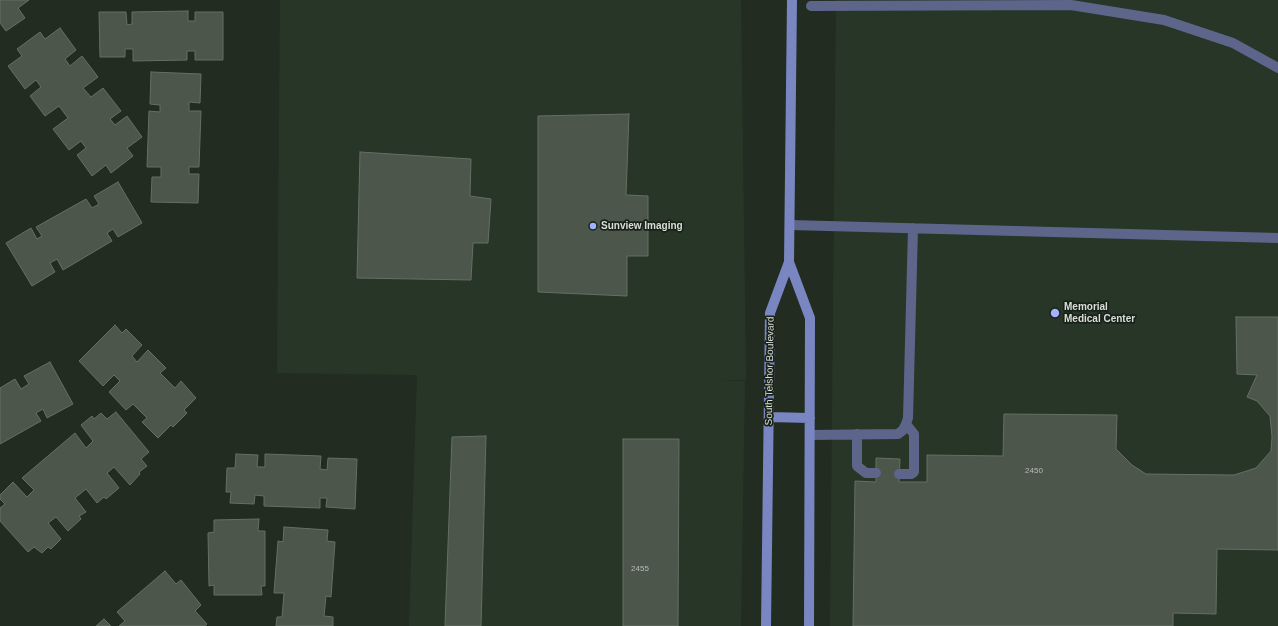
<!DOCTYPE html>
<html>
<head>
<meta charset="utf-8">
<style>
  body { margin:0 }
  canvas { display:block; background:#222c21 }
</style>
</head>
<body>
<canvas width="1278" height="626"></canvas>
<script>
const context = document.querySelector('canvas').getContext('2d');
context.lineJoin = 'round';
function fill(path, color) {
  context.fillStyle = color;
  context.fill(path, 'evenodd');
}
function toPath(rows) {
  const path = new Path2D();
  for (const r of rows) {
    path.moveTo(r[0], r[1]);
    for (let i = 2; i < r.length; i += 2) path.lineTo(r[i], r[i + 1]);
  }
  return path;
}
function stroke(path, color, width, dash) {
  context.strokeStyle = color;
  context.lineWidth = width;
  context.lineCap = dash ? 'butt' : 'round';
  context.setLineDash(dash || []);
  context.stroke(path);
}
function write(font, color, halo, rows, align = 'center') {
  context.font = font + ' Helvetica,sans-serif';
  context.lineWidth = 3.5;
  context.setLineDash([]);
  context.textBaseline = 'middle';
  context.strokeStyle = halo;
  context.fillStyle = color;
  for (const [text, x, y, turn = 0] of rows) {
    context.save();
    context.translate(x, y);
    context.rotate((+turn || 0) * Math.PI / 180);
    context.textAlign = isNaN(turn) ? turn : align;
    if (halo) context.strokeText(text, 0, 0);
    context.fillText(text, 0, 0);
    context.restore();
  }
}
const built = toPath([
  [280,0,741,0,746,380,713,380,745,381,741,626,409,626,417,375,277,373],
  [836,0,1278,0,1278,626,830,626]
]);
const building = toPath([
  [0,0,29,0,18,8,25,18,6,31,0,23,0,0],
  [188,11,188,21,195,21,195,12,223,12,223,60,195,60,195,51,187,51,187,60,133,61,133,49,125,49,125,57,100,57,99,12,126,12,127,25,132,24,132,12,188,11],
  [60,28,76,50,65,59,70,66,82,56,98,77,83,88,91,97,103,88,121,111,110,119,115,125,127,116,142,137,127,148,133,156,111,173,106,165,92,176,77,155,86,148,81,141,69,150,53,129,68,118,59,106,45,116,30,96,41,87,36,80,25,89,8,66,22,56,17,49,40,32,45,39,60,28],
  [151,72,201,74,200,103,189,102,189,111,201,111,199,167,189,167,189,174,199,174,198,203,151,202,152,177,161,177,161,167,147,167,149,111,160,112,160,105,150,104,151,72],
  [629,114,626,195,648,196,648,256,627,256,627,296,538,292,538,116,629,114],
  [360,152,471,159,470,196,491,199,488,243,473,243,471,280,357,278,360,152],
  [118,182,142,223,118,237,113,229,107,233,112,241,63,270,57,259,50,263,55,272,32,286,6,243,31,228,37,239,42,236,36,227,86,199,92,208,99,204,94,196,118,182],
  [1236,317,1278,317,1278,550,1217,549,1216,614,1173,613,1173,626,853,626,855,481,876,482,876,458,900,459,899,482,927,482,927,455,1003,456,1004,414,1117,415,1116,449,1132,465,1146,474,1234,475,1256,468,1271,451,1272,437,1270,416,1257,401,1247,397,1257,375,1237,374,1236,317],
  [115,325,122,333,126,329,142,345,132,356,137,362,148,350,166,368,160,373,175,388,181,381,196,398,184,410,187,413,173,427,171,425,158,438,142,422,147,418,133,404,126,410,109,392,120,381,114,375,103,386,79,361,115,325],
  [50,362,73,404,47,418,43,409,36,413,41,421,0,444,0,388,15,379,21,389,29,384,24,376,50,362],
  [116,412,149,452,141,459,147,466,139,472,140,474,130,485,114,467,107,473,119,488,106,499,104,497,97,503,86,489,75,498,86,512,79,516,81,519,68,531,56,517,48,523,61,539,51,549,48,547,42,553,34,547,28,552,0,521,0,508,5,504,0,499,0,495,13,482,27,497,34,490,22,478,75,433,86,448,93,441,81,425,92,416,94,419,101,413,107,419,116,412],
  [486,436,481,626,445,626,452,437,486,436],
  [623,439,679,439,678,626,623,626,623,439],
  [236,454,258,455,257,467,265,467,265,454,321,456,320,469,327,470,328,458,357,459,355,509,326,507,327,498,320,498,320,508,264,506,264,496,255,495,254,504,230,503,231,492,226,492,227,468,235,468,236,454],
  [259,519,258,531,265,531,265,586,261,586,262,595,214,595,214,585,209,586,208,533,214,532,214,520,259,519],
  [284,527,328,530,327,541,335,542,331,597,326,596,324,616,333,617,333,626,276,626,277,617,282,617,284,593,274,593,278,541,283,542,284,527],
  [165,571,176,584,181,580,201,605,195,611,207,624,205,626,119,626,125,621,117,612,165,571],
  [104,619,111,626,96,626,104,619]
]);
const lane = toPath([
  [811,6,1071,5,1164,20,1233,43,1278,68],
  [790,225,1278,238],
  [857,434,857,466,866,473,876,473],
  [810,435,898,434,903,430,906,424,908,418,913,228],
  [899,474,911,474,914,472,914,434,906,424]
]);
const secondary = toPath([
  [789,262,810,318,809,626],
  [769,417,810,418],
  [766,626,770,313,789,262,792,0]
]);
const markers = [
  [593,226,4,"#a3b2fd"],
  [1055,313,5,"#a3b2fd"]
];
const numberNames = [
  ["2450",1034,471],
  ["2455",640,569]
];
const poiNames = [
  ["Sunview Imaging",601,226],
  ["Memorial",1064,307],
  ["Medical Center",1064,319]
];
const streetNames = [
  ["South Telshor Boulevard",770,371,-89]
];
fill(built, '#283627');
fill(building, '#4c564b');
stroke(building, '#656f63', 1);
stroke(lane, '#5d658a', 10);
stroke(secondary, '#7a86c2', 10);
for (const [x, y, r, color] of markers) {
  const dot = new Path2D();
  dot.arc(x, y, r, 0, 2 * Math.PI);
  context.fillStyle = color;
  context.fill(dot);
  stroke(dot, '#192218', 1.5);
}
write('8px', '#b6bdb5', null, numberNames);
write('bold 10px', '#d9dfd8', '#192218', poiNames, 'left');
write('10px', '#d9dfd8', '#192218', streetNames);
</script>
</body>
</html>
